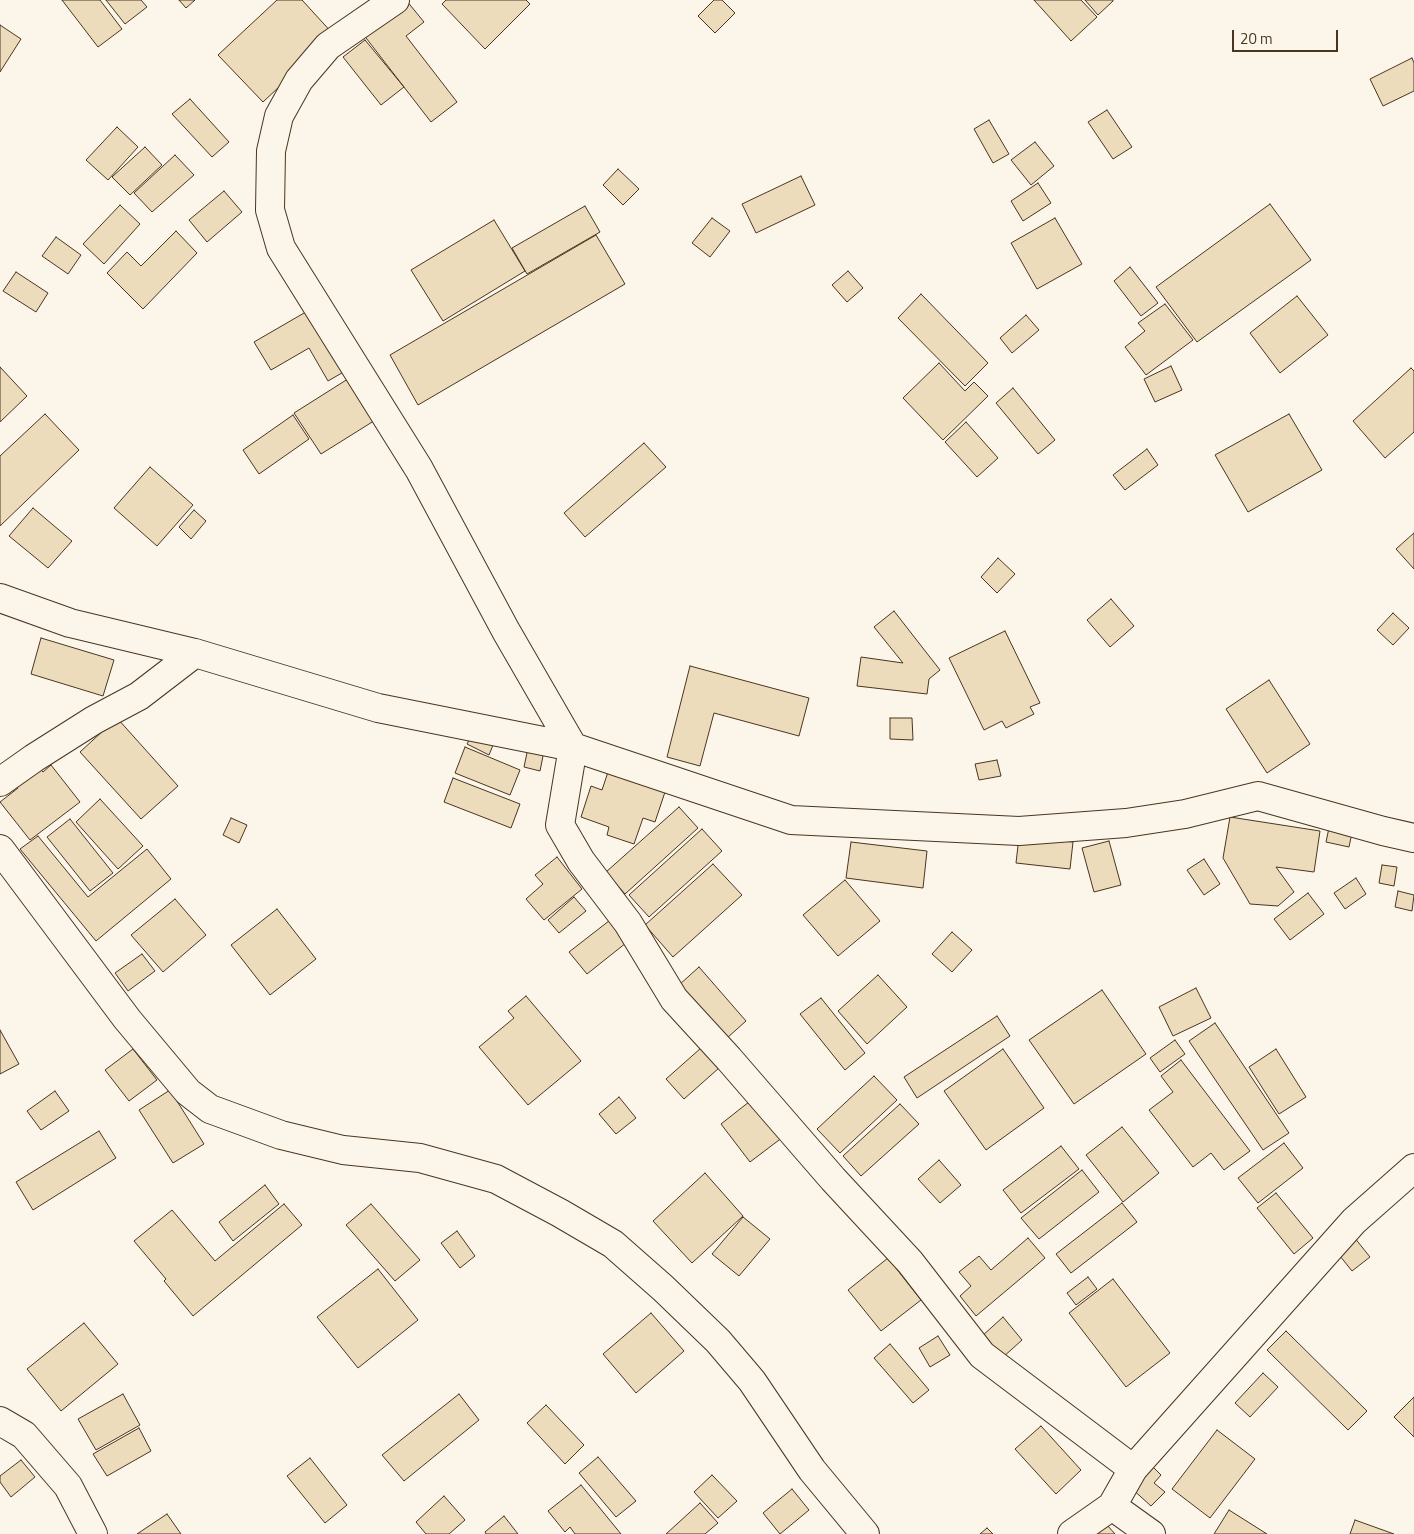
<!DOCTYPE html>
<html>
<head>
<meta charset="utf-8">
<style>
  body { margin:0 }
  #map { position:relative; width:1414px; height:1534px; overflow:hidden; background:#fbf6e9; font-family:"Titillium Web",sans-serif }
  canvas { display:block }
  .scale { position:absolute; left:1232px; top:30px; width:106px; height:22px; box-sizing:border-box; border:2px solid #4a3520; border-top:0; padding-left:6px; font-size:15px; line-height:18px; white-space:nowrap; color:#4a3520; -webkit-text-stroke:4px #fbf6e9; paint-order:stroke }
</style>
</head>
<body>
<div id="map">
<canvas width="1414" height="1534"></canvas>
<div class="scale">20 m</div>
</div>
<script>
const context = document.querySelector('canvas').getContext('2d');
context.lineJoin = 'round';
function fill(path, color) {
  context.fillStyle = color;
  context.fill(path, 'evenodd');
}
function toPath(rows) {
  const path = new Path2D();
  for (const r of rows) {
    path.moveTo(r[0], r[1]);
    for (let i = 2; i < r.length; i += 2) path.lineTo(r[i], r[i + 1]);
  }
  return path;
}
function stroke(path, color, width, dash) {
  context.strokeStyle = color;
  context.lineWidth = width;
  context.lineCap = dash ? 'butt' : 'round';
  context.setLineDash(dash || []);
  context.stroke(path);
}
const building = toPath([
  [62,0,100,0,122,29,98,47,62,0],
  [106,0,141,0,147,7,125,24,106,0],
  [179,0,195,0,186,8,179,0],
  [277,0,302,0,334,35,263,102,218,55,277,0],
  [406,0,424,22,406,36,457,102,431,122,363,34,406,0],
  [446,0,526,0,530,4,485,49,442,4,446,0],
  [714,0,722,0,735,13,715,33,698,16,714,0],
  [1034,0,1081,0,1097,17,1071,41,1034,0],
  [1085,0,1113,0,1113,1,1098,15,1085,0],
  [0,25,21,39,0,72,0,25],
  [365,40,404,87,381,105,343,57,365,40],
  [1412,58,1414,63,1414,91,1383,106,1370,79,1412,58],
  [190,99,229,142,212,157,172,114,190,99],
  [1107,110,1132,147,1113,159,1088,122,1107,110],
  [989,120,1009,154,993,163,974,129,989,120],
  [117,127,138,147,108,180,86,160,117,127],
  [1035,142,1054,166,1031,185,1011,160,1035,142],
  [145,147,162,165,130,195,112,177,145,147],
  [175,155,194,175,152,212,134,193,175,155],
  [618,169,639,189,623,205,603,185,618,169],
  [801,176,815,205,756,233,742,204,801,176],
  [1038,183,1051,203,1023,221,1011,201,1038,183],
  [224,191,242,212,207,242,189,220,224,191],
  [1270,204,1311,260,1197,342,1156,287,1270,204],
  [120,205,140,224,104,264,83,244,120,205],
  [585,206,600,232,527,274,512,248,585,206],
  [712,218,730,231,710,257,692,243,712,218],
  [1055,218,1082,264,1037,289,1011,243,1055,218],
  [494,220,525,271,443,321,411,270,494,220],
  [176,231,197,253,143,309,107,273,127,252,141,266,176,231],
  [596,235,625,284,418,405,390,355,596,235],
  [56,237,81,255,68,274,42,256,56,237],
  [1130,267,1158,303,1141,316,1114,281,1130,267],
  [848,271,863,288,847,302,832,285,848,271],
  [16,272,48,293,36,312,3,291,16,272],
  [921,294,988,363,965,386,898,318,921,294],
  [1297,296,1328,335,1280,373,1250,333,1297,296],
  [1165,304,1193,340,1146,375,1125,347,1145,331,1138,323,1165,304],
  [311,309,347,370,328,381,309,348,271,370,254,342,311,309],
  [1026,315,1039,330,1012,353,1000,338,1026,315],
  [939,363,965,391,974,382,988,396,943,440,903,398,939,363],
  [1171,366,1182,390,1155,402,1144,379,1171,366],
  [0,367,27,396,0,422,0,367],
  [1411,368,1414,371,1414,432,1385,458,1353,421,1411,368],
  [351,377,377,419,321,454,294,413,351,377],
  [1013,388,1055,440,1038,454,996,403,1013,388],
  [45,414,79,450,0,526,0,456,45,414],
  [1289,414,1322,470,1248,512,1215,455,1289,414],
  [293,415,309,439,259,474,243,450,293,415],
  [966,422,998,458,977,477,945,442,966,422],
  [644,443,666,467,585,537,564,513,644,443],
  [1147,449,1158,465,1125,490,1113,475,1147,449],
  [150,467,193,505,157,546,114,508,150,467],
  [33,508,72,541,48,568,9,536,33,508],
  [194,510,206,521,191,539,179,527,194,510],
  [1414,533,1414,569,1396,549,1414,533],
  [998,558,1015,574,997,593,981,577,998,558],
  [1111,599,1134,626,1110,647,1087,620,1111,599],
  [894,611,940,670,929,679,927,694,857,686,861,657,903,663,874,627,894,611],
  [1393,613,1409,628,1393,645,1377,630,1393,613],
  [1005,631,1040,703,1030,707,1034,714,1006,728,1002,721,984,730,949,658,1005,631],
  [41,638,114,660,103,696,31,674,41,638],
  [690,666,809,698,799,736,714,713,700,766,667,757,690,666],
  [1269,680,1310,744,1267,773,1226,709,1269,680],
  [117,718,178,786,141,819,80,752,117,718],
  [890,718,912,718,913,740,890,739,890,718],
  [474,730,495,740,489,755,467,744,474,730],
  [465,747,520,770,510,795,455,773,465,747],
  [528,748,544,751,540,771,524,767,528,748],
  [997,760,1001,776,979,780,975,764,997,760],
  [611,763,668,783,655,822,643,818,634,844,607,835,609,827,581,817,591,786,602,790,611,763],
  [51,765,80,802,30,840,0,802,18,788,15,784,38,767,43,772,51,765],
  [453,778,520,804,511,828,444,802,453,778],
  [100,799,143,846,118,869,76,822,100,799],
  [679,807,698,828,625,894,606,872,679,807],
  [1230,817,1320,831,1314,872,1276,867,1294,892,1278,906,1250,904,1223,858,1230,817],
  [231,818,247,825,239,843,223,835,231,818],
  [70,819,113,873,90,891,47,837,70,819],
  [1330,823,1353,828,1349,847,1326,842,1330,823],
  [702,829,722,851,649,917,629,895,702,829],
  [38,836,88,897,147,849,171,879,96,941,20,849,38,836],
  [1019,837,1073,842,1070,869,1016,863,1019,837],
  [1109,841,1121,885,1094,892,1082,848,1109,841],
  [851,842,927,851,923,888,846,878,851,842],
  [557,857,582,889,544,920,526,899,543,884,535,875,557,857],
  [1204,859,1220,884,1204,895,1187,870,1204,859],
  [713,864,742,895,673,957,645,925,713,864],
  [1382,865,1397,867,1394,886,1379,883,1382,865],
  [1356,878,1366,894,1345,909,1334,893,1356,878],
  [845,880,880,921,838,956,803,915,845,880],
  [1398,891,1414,895,1412,911,1395,907,1398,891],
  [1308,893,1324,914,1290,940,1274,919,1308,893],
  [574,897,586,911,559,933,548,920,574,897],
  [175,899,206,935,163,972,131,935,175,899],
  [277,909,316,959,270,995,231,945,277,909],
  [614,917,631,939,587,974,569,952,614,917],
  [952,932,972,950,952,972,932,954,952,932],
  [142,954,155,971,128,991,115,973,142,954],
  [699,967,746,1021,727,1038,679,985,699,967],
  [878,975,907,1007,867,1044,838,1011,878,975],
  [1196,988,1211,1018,1173,1036,1159,1007,1196,988],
  [1102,990,1146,1054,1074,1104,1029,1040,1102,990],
  [526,996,581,1061,528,1105,479,1047,514,1018,508,1011,526,996],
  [821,998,865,1053,845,1070,800,1014,821,998],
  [997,1016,1010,1036,917,1098,904,1077,997,1016],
  [1215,1023,1289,1133,1263,1150,1189,1041,1215,1023],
  [0,1030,19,1064,0,1074,0,1030],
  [1175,1040,1185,1054,1160,1072,1150,1058,1175,1040],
  [701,1048,719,1068,684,1099,666,1079,701,1048],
  [133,1049,157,1080,129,1101,105,1070,133,1049],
  [1003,1049,1044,1108,986,1150,944,1091,1003,1049],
  [1276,1049,1306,1097,1279,1114,1249,1067,1276,1049],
  [1181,1060,1250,1151,1224,1170,1211,1153,1193,1167,1149,1110,1173,1092,1161,1076,1181,1060],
  [874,1076,897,1100,840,1153,817,1129,874,1076],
  [170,1090,204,1144,173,1163,139,1110,170,1090],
  [55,1091,69,1111,41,1130,27,1111,55,1091],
  [619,1097,636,1118,616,1134,599,1114,619,1097],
  [754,1098,783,1137,750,1162,721,1124,754,1098],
  [900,1104,919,1124,861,1176,843,1156,900,1104],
  [1122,1127,1159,1173,1123,1202,1086,1155,1122,1127],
  [99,1131,116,1158,33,1210,16,1182,99,1131],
  [1284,1143,1303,1168,1258,1203,1238,1178,1284,1143],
  [1061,1146,1079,1169,1021,1213,1003,1190,1061,1146],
  [939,1160,961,1185,940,1203,918,1179,939,1160],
  [1082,1170,1099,1192,1039,1239,1021,1218,1082,1170],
  [705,1173,743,1216,692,1263,653,1221,705,1173],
  [265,1185,279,1204,233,1241,219,1222,265,1185],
  [1276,1193,1313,1238,1294,1254,1257,1208,1276,1193],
  [1122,1203,1137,1222,1071,1273,1056,1254,1122,1203],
  [284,1204,302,1225,193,1316,164,1281,166,1279,134,1241,172,1210,215,1261,284,1204],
  [371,1204,420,1260,395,1281,346,1225,371,1204],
  [743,1217,770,1239,739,1276,712,1254,743,1217],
  [457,1231,475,1256,460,1268,441,1243,457,1231],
  [1354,1237,1370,1257,1352,1271,1336,1251,1354,1237],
  [1028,1238,1045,1258,976,1316,960,1296,971,1286,959,1272,979,1256,991,1270,1028,1238],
  [888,1258,921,1300,881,1331,848,1290,888,1258],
  [378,1269,418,1320,358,1368,317,1317,378,1269],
  [1088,1277,1097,1289,1076,1305,1067,1293,1088,1277],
  [1113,1279,1170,1353,1126,1387,1069,1313,1113,1279],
  [651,1313,684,1351,636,1393,603,1354,651,1313],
  [1003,1317,1022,1340,1001,1359,981,1337,1003,1317],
  [84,1323,118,1364,61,1411,27,1369,84,1323],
  [1286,1331,1367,1411,1348,1430,1267,1350,1286,1331],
  [938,1336,950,1355,930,1367,919,1348,938,1336],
  [890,1344,929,1390,913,1403,874,1358,890,1344],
  [1263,1373,1278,1387,1250,1417,1235,1403,1263,1373],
  [123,1394,140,1425,96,1450,78,1419,123,1394],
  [459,1394,479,1420,404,1481,382,1455,459,1394],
  [1414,1397,1414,1437,1394,1417,1414,1397],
  [546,1405,584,1445,565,1464,527,1423,546,1405],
  [1041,1426,1081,1470,1056,1494,1015,1449,1041,1426],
  [139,1428,151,1451,107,1476,93,1454,139,1428],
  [1217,1430,1255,1459,1210,1518,1172,1489,1217,1430],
  [598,1457,636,1501,616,1517,579,1473,598,1457],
  [310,1458,347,1505,325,1523,287,1476,310,1458],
  [21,1460,35,1477,11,1497,0,1482,0,1476,21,1460],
  [1151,1465,1161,1475,1154,1483,1165,1492,1151,1506,1130,1487,1151,1465],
  [712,1475,737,1501,718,1518,694,1492,712,1475],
  [581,1485,621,1534,575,1534,570,1527,565,1532,548,1511,581,1485],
  [792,1489,809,1510,780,1534,763,1513,792,1489],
  [444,1496,465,1520,449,1534,426,1534,416,1522,444,1496],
  [700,1503,718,1523,705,1534,666,1534,700,1503],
  [1229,1510,1267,1534,1214,1534,1229,1510],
  [167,1514,181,1534,137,1534,167,1514],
  [504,1516,518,1534,486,1534,485,1532,504,1516],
  [1099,1516,1115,1534,1078,1534,1099,1516],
  [1355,1520,1394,1534,1350,1534,1355,1520],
  [987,1528,993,1534,980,1534,987,1528]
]);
const minor = toPath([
  [395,0,328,46,299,80,279,116,271,151,270,210,281,248,419,469,506,631,573,747,560,825,581,861,628,923,674,999,729,1059,833,1179,910,1262,982,1355,1133,1469],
  [0,598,70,623,195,653,378,708,573,747,791,820,1019,831,1126,823,1185,814,1258,796,1383,831,1414,838],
  [0,782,34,758,94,720,139,696,195,653],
  [0,849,127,1019,188,1092,210,1109,281,1135,343,1150,420,1158,496,1179,560,1213,613,1244,663,1288,718,1341,752,1381,812,1470,865,1534],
  [0,1421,24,1435,68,1486,93,1534],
  [1112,1506,1151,1534],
  [1072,1534,1112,1506,1133,1469,1354,1221,1414,1168]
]);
fill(building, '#ecdcbc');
stroke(building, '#4a3520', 1);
stroke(minor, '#4a3520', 30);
stroke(minor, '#fbf6e9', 28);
</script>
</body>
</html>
